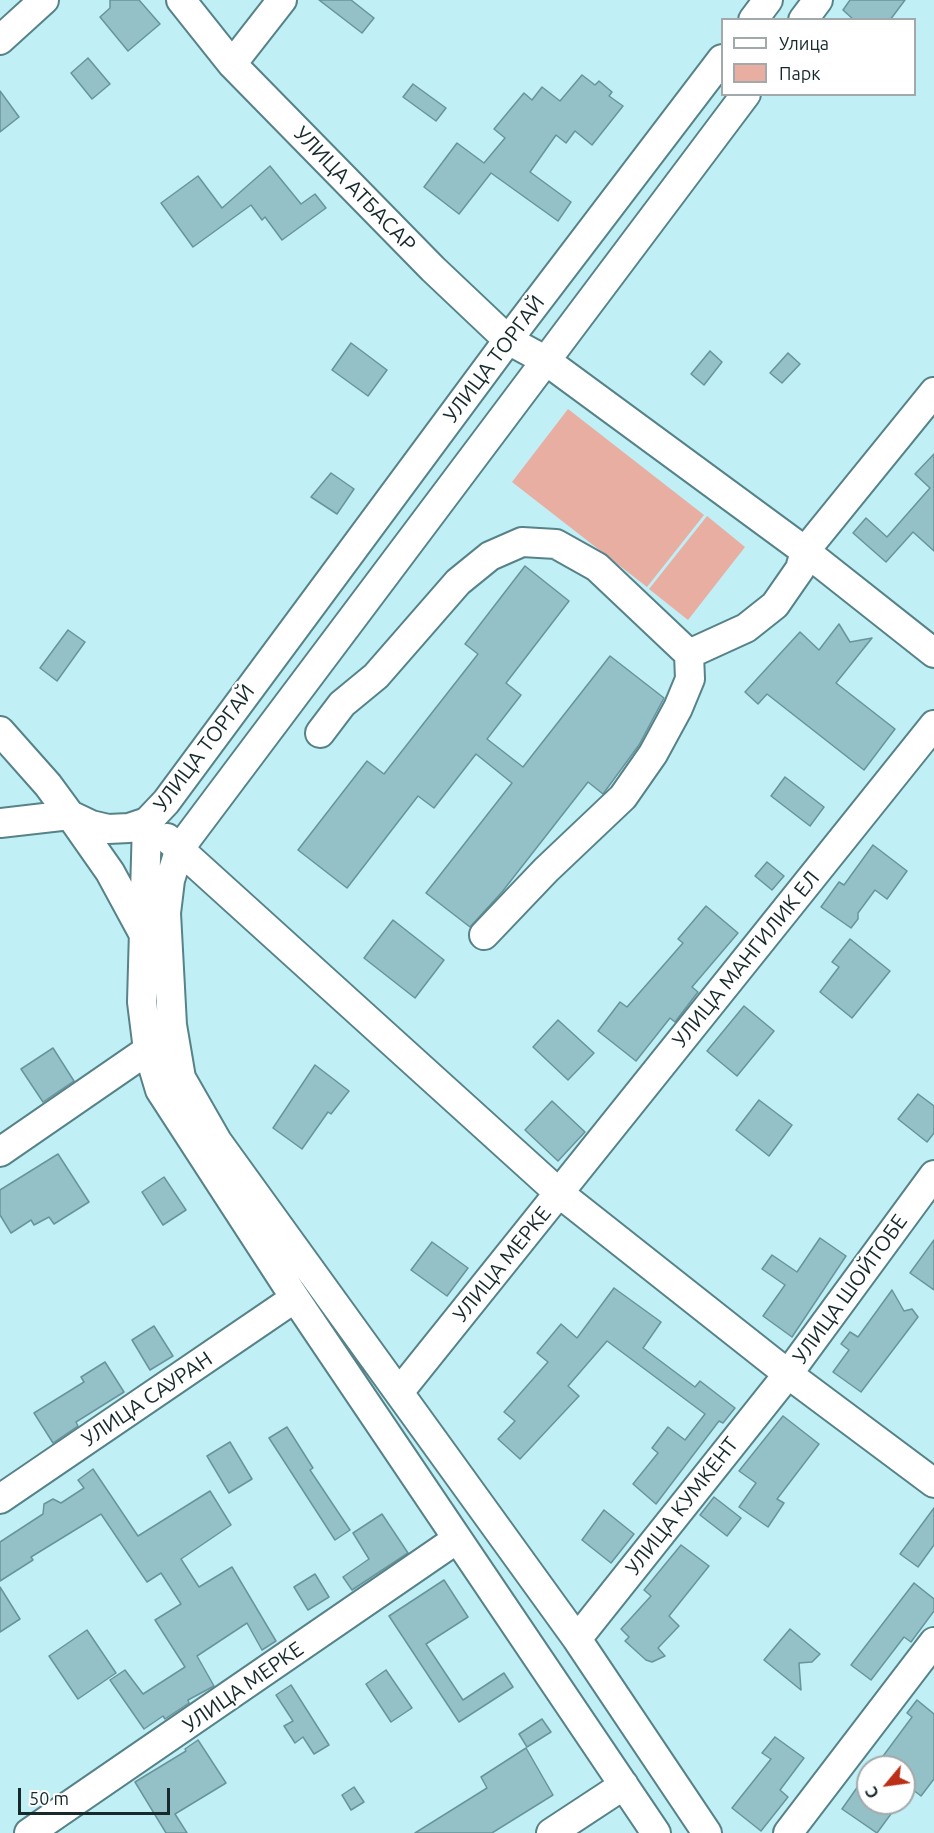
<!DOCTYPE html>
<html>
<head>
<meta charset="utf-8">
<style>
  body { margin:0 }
  #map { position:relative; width:934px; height:1833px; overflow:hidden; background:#c0eff6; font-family:Ubuntu,sans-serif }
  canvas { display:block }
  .legend { position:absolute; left:721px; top:18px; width:195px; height:78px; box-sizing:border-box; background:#fff; border:2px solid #a2a9aa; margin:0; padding:8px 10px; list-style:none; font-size:18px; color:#16292b }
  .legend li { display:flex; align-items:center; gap:12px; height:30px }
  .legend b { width:30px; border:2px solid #a2a9aa }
  .north { position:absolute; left:856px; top:1755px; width:60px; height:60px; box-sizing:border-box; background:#fff; border:2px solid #a2a9aa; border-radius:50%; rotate:241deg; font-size:16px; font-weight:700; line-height:24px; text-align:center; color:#16292b }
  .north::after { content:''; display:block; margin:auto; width:21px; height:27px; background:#bb2f18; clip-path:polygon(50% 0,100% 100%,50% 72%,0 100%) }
  .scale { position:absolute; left:18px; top:1788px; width:152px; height:27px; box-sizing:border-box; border:3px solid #16292b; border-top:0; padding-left:8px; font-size:18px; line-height:21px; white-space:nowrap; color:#16292b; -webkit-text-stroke:4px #fff; paint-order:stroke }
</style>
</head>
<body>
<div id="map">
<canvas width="934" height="1833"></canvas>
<ul class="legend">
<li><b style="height:8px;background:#fff"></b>Улица</li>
<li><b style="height:16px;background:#e8aea2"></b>Парк</li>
</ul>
<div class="north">С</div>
<div class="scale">50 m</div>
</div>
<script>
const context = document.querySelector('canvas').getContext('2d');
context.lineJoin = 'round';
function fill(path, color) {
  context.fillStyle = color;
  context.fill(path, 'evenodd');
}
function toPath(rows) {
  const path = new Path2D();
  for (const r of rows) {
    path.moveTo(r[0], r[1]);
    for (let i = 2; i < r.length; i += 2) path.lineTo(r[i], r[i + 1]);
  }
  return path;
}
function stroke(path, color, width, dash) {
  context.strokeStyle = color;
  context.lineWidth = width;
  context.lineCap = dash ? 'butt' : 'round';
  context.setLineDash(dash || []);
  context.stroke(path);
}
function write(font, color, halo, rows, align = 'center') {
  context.font = font + ' Ubuntu,sans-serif';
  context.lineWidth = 5;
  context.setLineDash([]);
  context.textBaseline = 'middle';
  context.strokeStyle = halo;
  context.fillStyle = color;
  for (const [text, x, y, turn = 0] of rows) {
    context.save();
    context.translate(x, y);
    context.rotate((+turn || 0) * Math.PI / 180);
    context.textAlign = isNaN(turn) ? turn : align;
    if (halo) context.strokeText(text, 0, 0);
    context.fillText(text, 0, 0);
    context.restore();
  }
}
const green = toPath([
  [568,409,704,515,647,587,512,482],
  [707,516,745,547,688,620,649,589]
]);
const building = toPath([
  [110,0,139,0,160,24,128,51,100,17,110,8,110,0],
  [319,0,351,0,374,18,362,33,319,0],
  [850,0,905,0,890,20,854,20,843,10,850,0],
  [88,58,110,84,92,99,71,73,88,58],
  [582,75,595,85,599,81,612,92,609,96,623,106,592,145,575,131,566,143,556,135,530,172,571,202,558,221,491,173,459,214,424,187,457,143,484,163,505,138,494,129,524,93,532,100,542,87,560,101,582,75],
  [413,84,446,108,436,121,403,97,413,84],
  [0,91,19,117,0,132,0,91],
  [270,166,301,204,315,194,326,208,282,240,265,217,262,220,251,205,193,247,161,203,198,176,222,208,270,166],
  [351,343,387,370,368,396,332,370,351,343],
  [710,351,722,362,704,385,691,374,710,351],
  [788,353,800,364,782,383,770,373,788,353],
  [934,454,934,551,913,532,886,562,853,533,866,518,887,537,930,488,915,474,934,454],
  [331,473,354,489,337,514,311,497,331,473],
  [525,566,569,601,506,683,521,695,487,739,523,767,610,656,664,698,639,745,603,794,588,782,502,892,470,927,426,893,512,783,476,754,434,808,418,796,347,888,298,850,367,761,384,774,478,654,465,644,525,566],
  [839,624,850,642,872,638,836,683,895,729,864,770,767,694,758,704,745,692,800,632,819,650,839,624],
  [68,630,85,642,57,681,40,668,68,630],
  [785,777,824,807,810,826,771,796,785,777],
  [873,845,907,871,887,899,875,890,858,913,858,919,851,928,821,907,839,882,844,885,873,845],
  [767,862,784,876,772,890,755,876,767,862],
  [706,906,738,933,692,987,698,992,675,1022,670,1018,636,1061,598,1031,620,1002,627,1007,683,943,678,939,706,906],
  [393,920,444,960,415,998,364,958,393,920],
  [850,939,890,971,852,1018,820,992,839,967,832,962,850,939],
  [744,1006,774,1031,737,1076,707,1051,744,1006],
  [558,1020,594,1053,568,1080,533,1047,558,1020],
  [53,1048,74,1081,43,1102,21,1069,53,1048],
  [315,1065,349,1091,331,1114,328,1112,302,1149,273,1128,315,1065],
  [918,1094,934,1106,934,1133,927,1142,898,1119,918,1094],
  [759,1100,792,1125,769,1156,736,1130,759,1100],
  [552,1101,585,1132,558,1161,525,1130,552,1101],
  [58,1154,89,1202,54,1224,49,1217,34,1225,31,1220,11,1233,0,1215,0,1190,58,1154],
  [164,1177,186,1210,163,1225,142,1192,164,1177],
  [820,1238,846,1256,792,1337,763,1316,785,1285,762,1269,772,1255,797,1272,820,1238],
  [934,1240,934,1290,910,1273,934,1240],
  [432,1242,468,1268,447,1296,411,1270,432,1242],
  [614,1288,661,1322,643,1348,695,1387,700,1381,735,1408,723,1423,719,1421,656,1504,633,1484,658,1453,652,1448,668,1427,685,1440,705,1414,607,1341,568,1386,579,1396,520,1459,498,1439,515,1421,504,1412,548,1362,537,1353,561,1324,577,1338,614,1288],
  [892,1290,904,1311,912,1309,918,1317,861,1392,833,1372,849,1350,841,1344,850,1332,858,1337,892,1290],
  [154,1326,173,1356,150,1370,132,1340,154,1326],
  [105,1362,124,1392,76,1422,78,1426,53,1443,34,1413,84,1382,81,1377,105,1362],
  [783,1416,819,1444,777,1499,784,1503,768,1527,739,1507,756,1483,739,1471,783,1416],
  [287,1427,313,1468,310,1470,350,1530,335,1540,269,1438,287,1427],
  [230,1442,252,1479,229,1493,207,1456,230,1442],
  [93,1469,138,1536,210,1491,231,1525,181,1559,199,1587,232,1567,276,1641,262,1650,247,1623,197,1656,214,1686,188,1700,189,1703,165,1719,163,1716,144,1729,110,1680,125,1670,143,1694,185,1667,155,1620,181,1604,161,1573,147,1582,101,1514,31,1557,33,1560,0,1581,0,1542,43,1514,44,1504,53,1499,61,1503,84,1488,78,1480,93,1469],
  [714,1497,741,1518,727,1536,700,1515,714,1497],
  [934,1508,934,1545,918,1567,900,1554,934,1508],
  [604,1510,634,1534,611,1563,582,1540,604,1510],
  [382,1514,408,1553,352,1590,343,1577,369,1559,353,1533,382,1514],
  [681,1545,709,1566,669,1616,679,1626,658,1648,665,1656,652,1662,646,1660,625,1641,629,1637,621,1629,651,1596,644,1590,681,1545],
  [315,1574,329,1597,308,1610,294,1587,315,1574],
  [444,1580,468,1617,426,1644,463,1700,504,1673,513,1687,459,1722,389,1616,444,1580],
  [914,1583,934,1599,934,1611,911,1642,904,1637,871,1680,851,1665,914,1583],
  [0,1587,20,1619,0,1632,0,1587],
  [790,1629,820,1654,812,1662,799,1663,801,1690,764,1660,790,1629],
  [87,1630,116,1673,78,1699,49,1656,87,1630],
  [386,1670,412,1708,391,1722,366,1684,386,1670],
  [291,1685,329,1745,314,1754,303,1737,295,1743,284,1726,293,1721,276,1695,291,1685],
  [917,1700,934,1714,934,1779,921,1796,904,1783,904,1767,875,1767,912,1717,907,1713,917,1700],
  [542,1719,551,1732,527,1747,519,1734,542,1719],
  [775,1737,804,1758,780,1790,788,1797,761,1831,732,1808,771,1759,762,1753,775,1737],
  [198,1740,226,1783,175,1814,187,1833,166,1833,135,1782,186,1751,185,1749,198,1740],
  [526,1748,553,1795,492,1833,415,1833,487,1788,481,1777,526,1748],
  [868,1772,868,1803,899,1803,877,1833,842,1809,868,1772],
  [354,1787,364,1802,351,1810,342,1795,354,1787]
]);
const minor = toPath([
  [181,0,232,64,433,269,508,340,545,360,805,551,934,653],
  [753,20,768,0],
  [803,20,818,0],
  [0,40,44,0],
  [232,64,282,0],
  [689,654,746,628,775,605,800,569,805,551,934,392],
  [0,731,48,785,70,815,110,872,142,931],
  [320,733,342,704,376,676,458,582,490,556,522,542,556,544,597,567,689,654,690,679,678,708,653,754,623,797,546,870,484,935],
  [70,815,91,825,108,829,129,828,147,822,166,802,508,340,722,59],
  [147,822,142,1002,148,1050,160,1090,295,1298,656,1833],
  [0,823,70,815],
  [167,838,559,1193,788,1374,934,1483],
  [0,1152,148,1050],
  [400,1391,934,725],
  [0,1499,295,1298],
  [577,1639,788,1374,934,1175],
  [29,1833,457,1539],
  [551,1833,624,1785],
  [707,1833,577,1639,217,1141,181,1078,172,1025,166,913,170,880,180,848,746,94],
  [788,1833,934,1642]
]);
const streetNames = [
  ["УЛИЦА АТБАСАР",355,189,46],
  ["УЛИЦА ТОРГАЙ",494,359,-53],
  ["УЛИЦА ТОРГАЙ",204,748,-53],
  ["УЛИЦА МАНГИЛИК ЕЛ",746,959,-51],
  ["УЛИЦА МЕРКЕ",502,1264,-51],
  ["УЛИЦА ШОЙТОБЕ",850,1289,-54],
  ["УЛИЦА САУРАН",147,1399,-34],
  ["УЛИЦА КУМКЕНТ",682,1506,-52],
  ["УЛИЦА МЕРКЕ",243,1687,-35]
];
fill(green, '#e8aea2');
fill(building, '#94c1c8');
stroke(building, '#68949b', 1.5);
stroke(minor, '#568288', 32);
stroke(minor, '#fff', 28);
write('21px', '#16292b', '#fff', streetNames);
</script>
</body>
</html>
